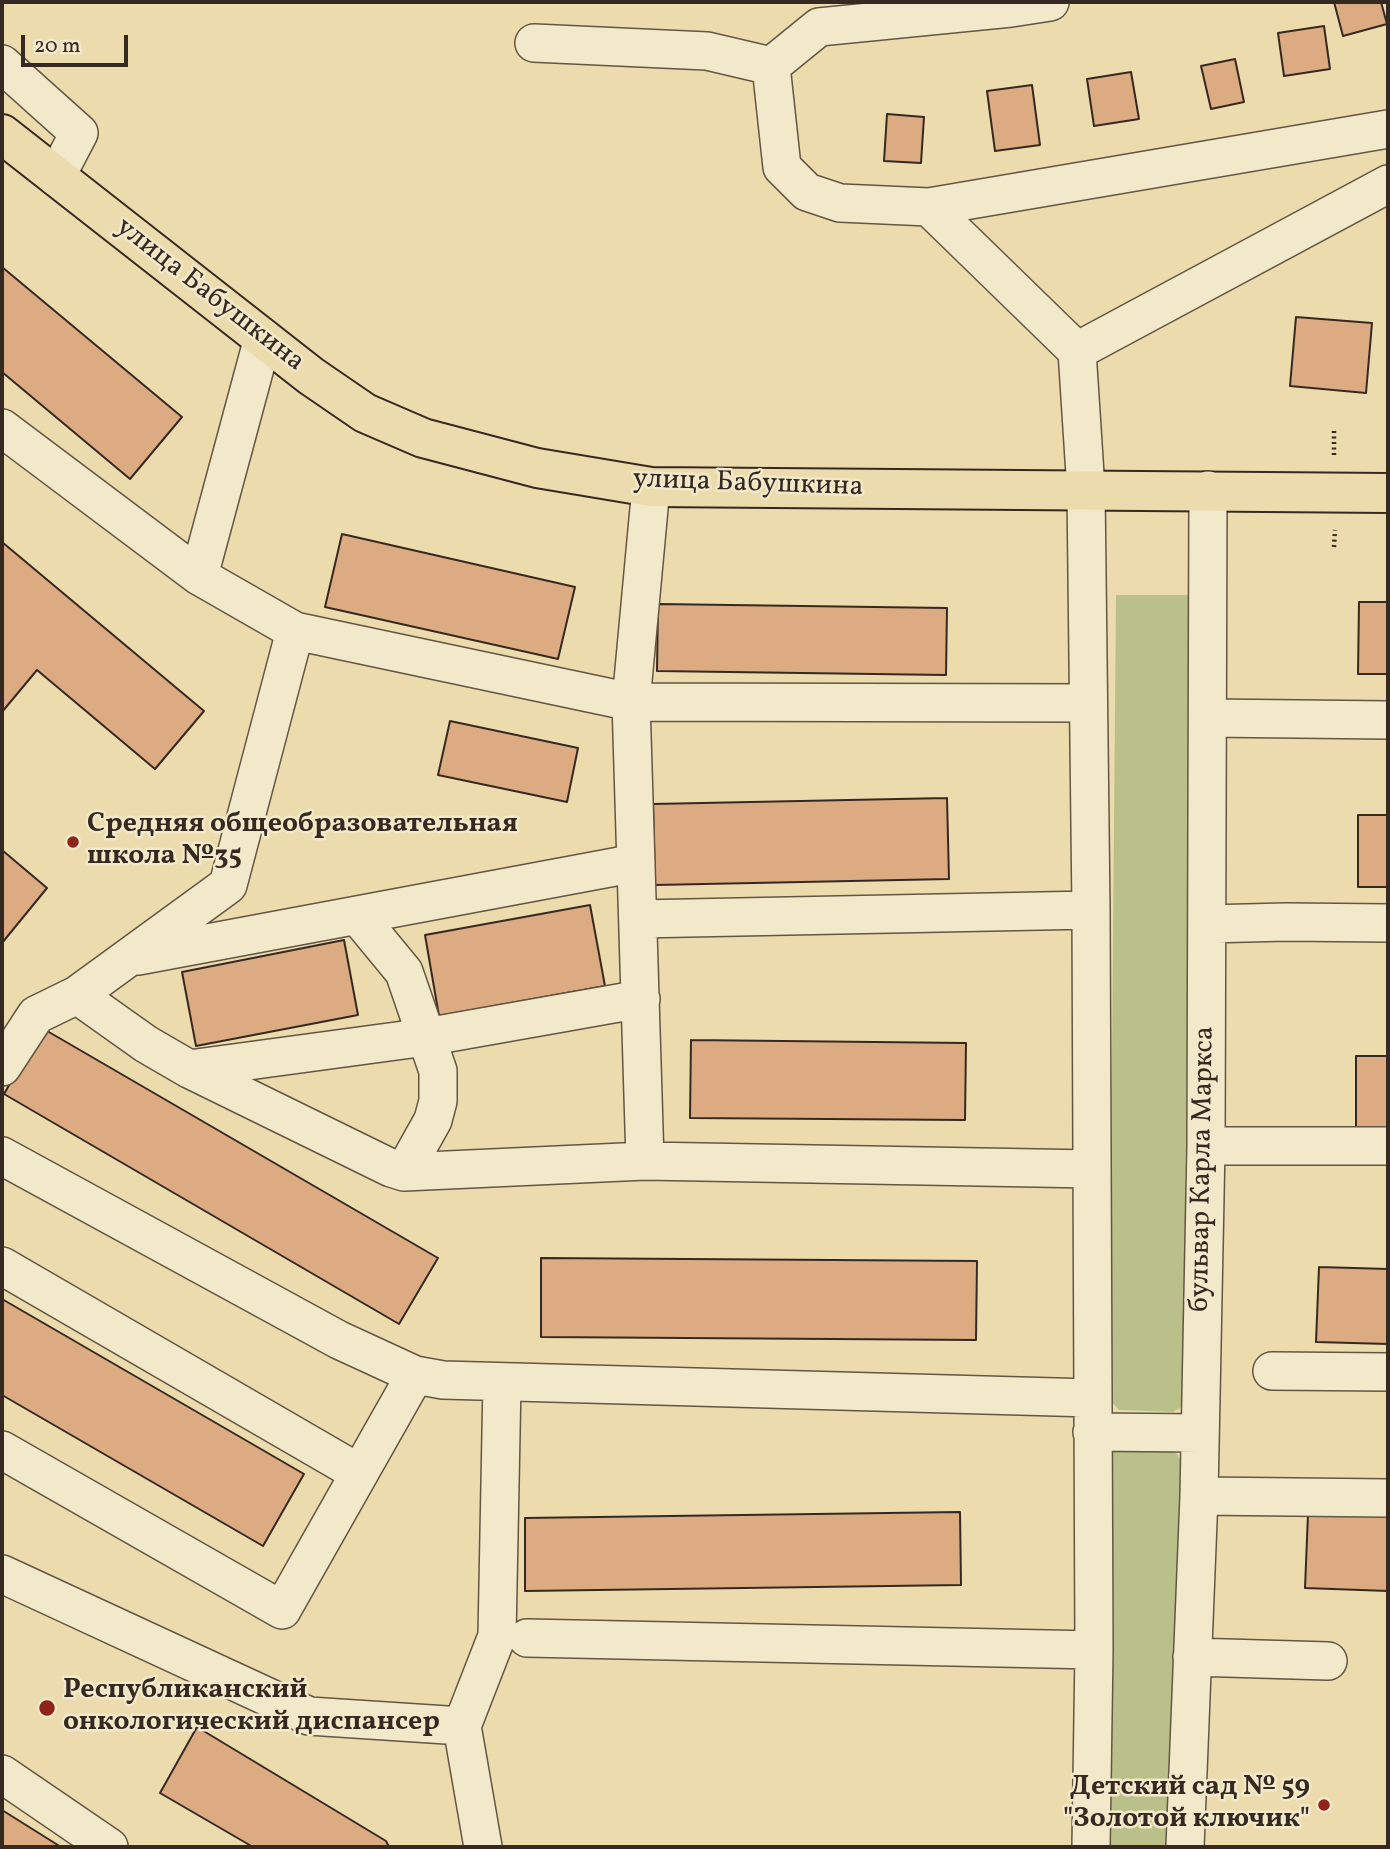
<!DOCTYPE html>
<html>
<head>
<meta charset="utf-8">
<style>
  body { margin:0 }
  #map { position:relative; width:1390px; height:1849px; overflow:hidden; background:#ebdbad; font-family:Vollkorn,serif }
  canvas { display:block }
  .frame { position:absolute; inset:0; border:4px solid #362921; pointer-events:none }
  .scale { position:absolute; left:21px; top:35px; width:107px; height:32px; box-sizing:border-box; border:4px solid #362921; border-top:0; padding-left:9px; font-size:21px; line-height:24px; white-space:nowrap; color:#362921; -webkit-text-stroke:5px #f2e8ca; paint-order:stroke }
</style>
</head>
<body>
<div id="map">
<canvas width="1390" height="1849"></canvas>
<div class="frame"></div>
<div class="scale">20 m</div>
</div>
<script>
const context = document.querySelector('canvas').getContext('2d');
context.lineJoin = 'round';
function fill(path, color) {
  context.fillStyle = color;
  context.fill(path, 'evenodd');
}
function toPath(rows) {
  const path = new Path2D();
  for (const r of rows) {
    path.moveTo(r[0], r[1]);
    for (let i = 2; i < r.length; i += 2) path.lineTo(r[i], r[i + 1]);
  }
  return path;
}
function stroke(path, color, width, dash) {
  context.strokeStyle = color;
  context.lineWidth = width;
  context.lineCap = dash ? 'butt' : 'round';
  context.setLineDash(dash || []);
  context.stroke(path);
}
function write(font, color, halo, rows, align = 'center') {
  context.font = font + ' Vollkorn,serif';
  context.lineWidth = 5;
  context.setLineDash([]);
  context.textBaseline = 'middle';
  context.strokeStyle = halo;
  context.fillStyle = color;
  for (const [text, x, y, turn = 0] of rows) {
    context.save();
    context.translate(x, y);
    context.rotate((+turn || 0) * Math.PI / 180);
    context.textAlign = isNaN(turn) ? turn : align;
    if (halo) context.strokeText(text, 0, 0);
    context.fillText(text, 0, 0);
    context.restore();
  }
}
const green = toPath([
  [1116,595,1192,595,1183,1399,1180,1408,1173,1412,1119,1410,1109,1399],
  [1119,1448,1172,1451,1177,1454,1181,1462,1172,1847,1102,1847,1110,1454]
]);
const building = toPath([
  [1334,2,1381,2,1387,24,1343,36,1334,2],
  [1324,26,1330,69,1284,76,1278,33,1324,26],
  [1235,59,1244,102,1211,109,1201,66,1235,59],
  [1131,72,1139,119,1094,126,1087,79,1131,72],
  [1032,85,1040,145,995,151,987,91,1032,85],
  [887,114,924,117,921,163,884,161,887,114],
  [2,267,182,417,130,479,2,372,2,267],
  [1296,317,1372,323,1366,393,1290,386,1296,317],
  [342,534,575,587,558,659,325,607,342,534],
  [2,542,204,711,155,769,37,670,2,712,2,542],
  [1359,602,1388,602,1388,674,1358,674,1359,602],
  [658,604,947,608,946,675,657,671,658,604],
  [450,721,578,748,567,802,438,775,450,721],
  [947,798,949,879,655,885,653,804,947,798],
  [1358,815,1388,815,1388,887,1358,887,1358,815],
  [2,850,47,888,2,943,2,850],
  [590,905,605,986,439,1016,425,935,590,905],
  [344,940,358,1015,196,1046,182,972,344,940],
  [42,1028,438,1258,399,1324,4,1094,42,1028],
  [691,1040,966,1043,965,1120,690,1118,691,1040],
  [1356,1056,1388,1056,1388,1128,1356,1128,1356,1056],
  [541,1258,977,1261,976,1340,541,1337,541,1258],
  [1319,1267,1388,1269,1388,1344,1316,1342,1319,1267],
  [2,1299,304,1474,263,1546,2,1395,2,1299],
  [960,1512,961,1585,525,1591,525,1518,960,1512],
  [1308,1514,1388,1516,1388,1591,1305,1588,1308,1514],
  [197,1727,386,1841,389,1847,253,1847,160,1793,197,1727],
  [2,1810,61,1847,2,1847,2,1810]
]);
const path = toPath([
  [1334,431,1334,455],
  [1334,547,1335,530]
]);
const minor = toPath([
  [1050,2,1011,8,819,27,771,66,782,167,807,192,840,203,929,207,1077,351,1086,490,1091,910,1094,1650,1091,1847],
  [534,43,707,51,771,66],
  [2,64,79,133,56,177],
  [929,207,1388,129],
  [1077,351,1388,184],
  [2,428,199,576,295,631,228,885,77,995,36,1015,2,1067],
  [199,576,263,338],
  [295,631,631,702,1088,703],
  [1208,718,1388,720],
  [357,915,404,972,438,1071,438,1101,433,1120,404,1172],
  [638,919,1091,910],
  [1207,924,1286,922,1388,923],
  [138,956,636,863],
  [77,995,146,1044,189,1069,391,1168,404,1172,645,1161,1092,1169],
  [189,1069,426,1037,641,999],
  [1206,1146,1388,1146],
  [2,1156,339,1340,415,1375,443,1380,1092,1398],
  [645,1161,631,702,651,487],
  [2,1266,359,1473],
  [1272,1371,1388,1372],
  [1092,1432,1199,1433],
  [2,1450,282,1610,415,1375],
  [1199,1496,1388,1498],
  [2,1574,309,1716,462,1726],
  [527,1638,1094,1650],
  [1192,1657,1328,1661],
  [2,1774,109,1847],
  [483,1847,462,1726,497,1636,502,1382],
  [1185,1847,1199,1496,1206,1146,1208,490]
]);
const major = toPath([
  [2,134,311,376,365,413,423,438,537,468,651,487,1388,493]
]);
const markers = [
  [73,842,7,"#8f2418"],
  [47,1708,9,"#8f2418"],
  [1324,1805,7,"#8f2418"]
];
const streetNames = [
  ["улица Бабушкина",209,296,38],
  ["улица Бабушкина",748,485,2],
  ["бульвар Карла Маркса",1204,1169,-89]
];
const poiNames = [
  ["Средняя общеобразовательная",87,826],
  ["школа №35",87,858],
  ["Республиканский",63,1692],
  ["онкологический диспансер",63,1724],
  ["Детский сад № 59",1310,1789,"right"],
  ["\"Золотой ключик\"",1310,1821,"right"]
];
fill(green, '#b9c089');
fill(building, '#dcab82');
stroke(building, '#362921', 2);
stroke(minor, '#635644', 40);
stroke(major, '#362921', 42);
stroke(path, '#362921', 4.5, [2, 3.5]);
stroke(minor, '#f2e8ca', 37);
stroke(major, '#ebdbad', 38);
for (const [x, y, r, color] of markers) {
  const dot = new Path2D();
  dot.arc(x, y, r, 0, 2 * Math.PI);
  context.fillStyle = color;
  context.fill(dot);
  stroke(dot, '#f2e8ca', 2.5);
}
write('28px', '#362921', '#f2e8ca', streetNames);
write('bold 28px', '#362921', '#f2e8ca', poiNames, 'left');
</script>
</body>
</html>
